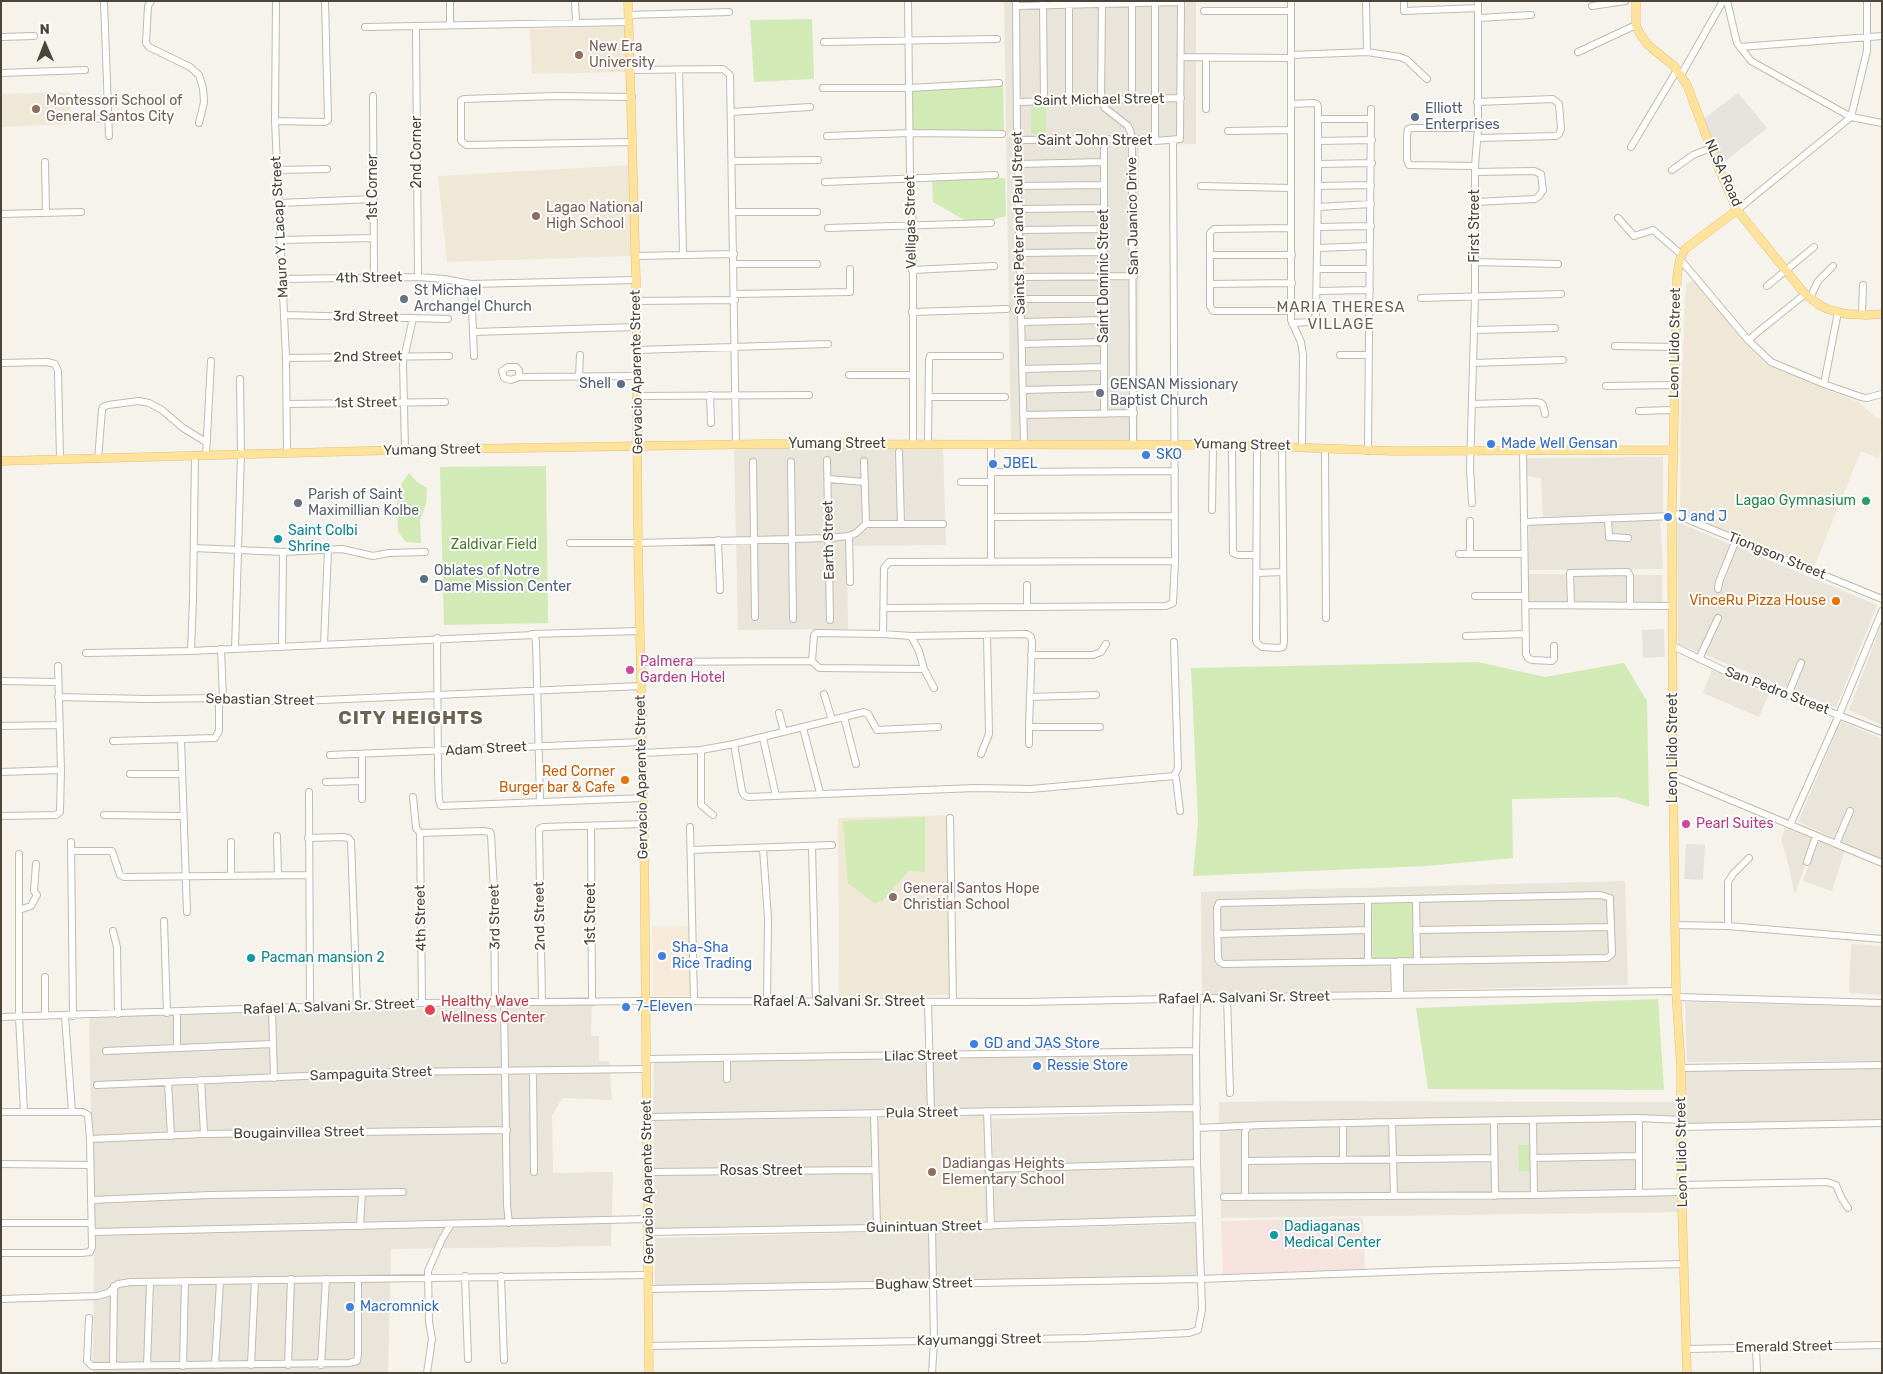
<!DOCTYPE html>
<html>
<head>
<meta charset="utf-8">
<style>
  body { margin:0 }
  #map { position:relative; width:1883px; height:1374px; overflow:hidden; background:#f6f3ec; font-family:Rubik,sans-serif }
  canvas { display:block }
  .frame { position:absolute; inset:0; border:2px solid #4b4439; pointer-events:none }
  .north { position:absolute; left:20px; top:20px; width:50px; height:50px; -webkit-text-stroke:4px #fff; paint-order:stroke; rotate:359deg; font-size:14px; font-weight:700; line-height:20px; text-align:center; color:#4b4439 }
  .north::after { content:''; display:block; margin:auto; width:18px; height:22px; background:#4b4439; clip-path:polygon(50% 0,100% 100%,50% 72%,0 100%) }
</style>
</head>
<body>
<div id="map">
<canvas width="1883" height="1374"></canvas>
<div class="frame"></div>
<div class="north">N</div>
</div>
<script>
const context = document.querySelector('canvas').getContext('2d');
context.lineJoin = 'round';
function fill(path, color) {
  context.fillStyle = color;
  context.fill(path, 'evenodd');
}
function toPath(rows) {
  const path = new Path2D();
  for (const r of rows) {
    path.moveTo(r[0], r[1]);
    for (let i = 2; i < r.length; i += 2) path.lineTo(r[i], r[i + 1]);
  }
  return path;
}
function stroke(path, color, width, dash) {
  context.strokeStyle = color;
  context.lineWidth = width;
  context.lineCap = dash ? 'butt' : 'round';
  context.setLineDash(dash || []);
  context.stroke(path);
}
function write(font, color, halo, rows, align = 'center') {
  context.font = font + ' Rubik,sans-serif';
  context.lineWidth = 4;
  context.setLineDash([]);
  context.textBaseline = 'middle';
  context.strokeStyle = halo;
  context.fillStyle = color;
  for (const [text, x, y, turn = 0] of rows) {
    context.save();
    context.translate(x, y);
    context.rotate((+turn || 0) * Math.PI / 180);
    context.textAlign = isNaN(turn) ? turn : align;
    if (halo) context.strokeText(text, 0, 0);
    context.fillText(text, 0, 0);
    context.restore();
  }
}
const residential = toPath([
  [1004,1,1196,1,1196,144,1139,145,1138,440,1011,441],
  [734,448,943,448,946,545,847,546,848,629,738,630],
  [1663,457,1663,516,1543,518,1541,478,1527,476,1526,458],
  [1660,519,1663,569,1528,570,1529,525],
  [1677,522,1877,605,1836,708,1678,644],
  [1528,574,1662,575,1662,603,1527,602],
  [1882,623,1882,725,1849,710],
  [1712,670,1769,694,1759,717,1703,693],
  [1841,721,1882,739,1882,859,1798,822],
  [1785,828,1814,838,1795,895,1786,855,1781,840],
  [1817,840,1845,850,1832,891,1803,881],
  [1625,881,1628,985,1202,995,1201,892],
  [1851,944,1882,946,1882,995,1849,993],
  [1685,1002,1882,1007,1882,1061,1687,1062],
  [592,1004,591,1036,599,1036,599,1061,609,1061,612,1100,562,1098,552,1116,553,1173,613,1172,611,1246,391,1249,388,1373,93,1373,94,1258,89,1017],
  [1193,1053,1195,1104,653,1115,654,1062],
  [1882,1069,1882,1120,1686,1125,1685,1070],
  [1295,1101,1681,1102,1680,1122,1637,1123,1639,1191,1681,1192,1683,1212,1221,1218,1219,1102],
  [1194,1112,1197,1218,994,1223,992,1119],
  [986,1116,987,1224,654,1231,654,1121],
  [1196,1224,1198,1278,655,1288,655,1238]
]);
const commercial = toPath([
  [691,926,691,996,653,996,652,927]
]);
const industrial = toPath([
  [1738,93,1767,128,1718,167,1701,121],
  [1664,629,1665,657,1643,658,1642,630]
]);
const education = toPath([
  [626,26,627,72,532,74,530,29],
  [70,92,71,124,1,127,1,94],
  [630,165,632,256,447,262,438,176],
  [1695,281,1755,354,1769,366,1858,402,1874,416,1882,420,1882,449,1878,458,1861,451,1814,567,1680,514,1681,400,1686,283],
  [948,815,949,995,839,997,838,818],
  [984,1118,985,1224,880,1225,878,1120]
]);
const medical = toPath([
  [1363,1218,1365,1269,1223,1274,1221,1221]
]);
const green = toPath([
  [812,19,814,79,754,82,750,20],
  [1003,85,1004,133,911,132,910,87],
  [1046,106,1046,134,1031,134,1031,107],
  [932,178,1005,178,1006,216,973,225,933,202],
  [546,466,548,623,444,625,440,467],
  [409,473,417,482,427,488,426,504,420,520,421,543,406,542,398,532,397,498,402,483],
  [1478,662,1545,677,1624,663,1647,701,1649,807,1617,797,1512,799,1513,858,1426,866,1193,876,1198,822,1191,668],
  [925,817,925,872,909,871,882,901,874,903,848,883,843,821],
  [1415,903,1416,957,1373,958,1372,904],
  [1658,999,1664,1090,1428,1089,1416,1008],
  [1518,1145,1531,1145,1532,1171,1519,1171]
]);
const parking = toPath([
  [1686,844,1705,845,1703,880,1684,879]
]);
const minor = toPath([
  [104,1,109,136],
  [151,1,148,6,146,43,149,47,190,67,199,75,203,88,204,102,199,123],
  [276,1,275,121,286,358,287,453],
  [450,1,450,26],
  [575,1,576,23],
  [908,1,910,178,913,226,913,443],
  [1016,1,1017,140,1024,444],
  [1102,1,1101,100,1105,108,1128,126,1131,133,1132,139,1133,444],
  [1132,1,1132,99],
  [1155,1,1155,141],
  [1291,1,1291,320,1301,342,1303,355,1302,446],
  [1366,1,1367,52],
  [1404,1,1404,11,1478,8],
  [1727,1,1737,43,1751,61,1851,117,1867,51,1867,1],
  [1043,2,1044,101],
  [1069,2,1069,101],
  [1016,6,1181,2],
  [1592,6,1625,1],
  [1204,11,1291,11],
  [628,15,729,12],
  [1478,18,1531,15],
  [365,27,628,22],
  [416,27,418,277],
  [1,37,34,36],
  [824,42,997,39],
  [1740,47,1882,36],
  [1578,52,1636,25],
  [1291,55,1367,52,1400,57,1407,60,1427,79],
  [1181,57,1291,58],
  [1206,58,1206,109],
  [631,70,723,69,730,75,736,445],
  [679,70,683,254],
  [1,73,85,70],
  [1681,75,1723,1],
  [823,88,909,88,999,83],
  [373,96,374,278],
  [632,97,556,96,464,99,461,100,461,141,466,145,632,142],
  [1017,102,1181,98],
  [1291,104,1314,103,1317,104,1318,107,1318,186,1316,315,1311,322,1292,323],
  [731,112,810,107],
  [88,119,109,118],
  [1318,119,1371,119],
  [275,121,325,122,328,120,325,1],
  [1228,131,1291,130],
  [827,136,909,133,1002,134],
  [1477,138,1556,136,1559,134,1561,129,1559,104,1553,99,1477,102],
  [1017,140,1132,139,1155,141,1180,139,1181,1],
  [1318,141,1372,140],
  [1631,147,1677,70],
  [733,161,818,160],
  [45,162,46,212],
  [1018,164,1104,162],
  [1318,164,1372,163],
  [1475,166,1409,165,1407,160,1407,136,1408,129,1412,128,1478,128],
  [277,170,327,169],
  [1672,170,1693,155,1711,148],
  [1475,172,1534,171,1541,174,1543,190,1539,196,1535,199,1475,202],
  [825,182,995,175],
  [1018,186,1104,185],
  [1201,186,1291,188],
  [1318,186,1371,185],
  [279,203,373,199],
  [1318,207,1371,204],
  [1019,209,1104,208],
  [1737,210,1851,117,1882,123],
  [733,212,817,212],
  [1,214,81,212],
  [1618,218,1634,236,1653,230,1682,255],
  [1318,227,1371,226],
  [828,228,991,223],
  [1291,228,1214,229,1210,233,1210,306,1213,311,1291,311],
  [1019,230,1104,229],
  [280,240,373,238],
  [1318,248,1370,246],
  [1020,253,1104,252],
  [1210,255,1292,255],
  [635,256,734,254],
  [1680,259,1748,340,1771,362,1824,384,1861,397,1867,398,1882,394],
  [1474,262,1558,264],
  [734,264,817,264],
  [1317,269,1370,269],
  [912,270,994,266],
  [1020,277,1134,276],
  [282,279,418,277,444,279,471,284,636,280],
  [471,284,474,356],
  [1210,284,1292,283],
  [1767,286,1814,247],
  [1317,291,1370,290],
  [735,294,850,292,850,269],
  [1421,298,1561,294],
  [1810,298,1818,281,1833,266],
  [1021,299,1104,299],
  [636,301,735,300],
  [912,312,1007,309],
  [284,315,448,319],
  [1862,315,1863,285],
  [1021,322,1104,320],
  [1474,330,1555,328],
  [473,332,636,327],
  [1748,340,1805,294],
  [1022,344,1104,342],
  [1615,346,1675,347],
  [637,350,828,344],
  [1340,355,1369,355],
  [286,358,449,356],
  [1,363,47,362,55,364,58,371,60,459],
  [1473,363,1563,360],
  [1022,369,1104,367],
  [849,375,913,375],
  [579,376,580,355],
  [519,377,519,370,516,367,508,367,502,371,504,378,511,380,519,377,637,376],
  [1824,384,1838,312],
  [1606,386,1674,385],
  [1023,390,1104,388],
  [710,395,711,423],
  [637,396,809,395],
  [929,397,1005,397],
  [287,404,445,402],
  [1473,404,1536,402,1541,403,1543,405,1545,414],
  [1639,411,1674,410],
  [1104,414,1104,139],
  [1023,415,1134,413],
  [928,443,929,360,930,356,1000,356],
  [991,444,991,562],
  [1232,445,1233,553,1238,555,1256,555],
  [1257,445,1256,640,1257,643,1262,647,1278,648,1283,647,1284,642,1282,445],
  [1325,448,1326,618],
  [405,450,403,363,413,318],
  [1368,451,1371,109],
  [1523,451,1526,654,1528,658,1532,660,1552,661,1554,659,1554,646],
  [899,452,901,524],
  [206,455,211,361],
  [98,459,102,410,103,407,108,405,139,401,149,403,162,410,183,428,206,442],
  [827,460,830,620],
  [864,461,866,524],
  [753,462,755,617],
  [791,462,793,619],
  [992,472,1175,471],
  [828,479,865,482],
  [961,482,991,482],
  [1472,503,1470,468,1475,296,1475,166,1478,128,1478,1],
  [1212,510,1213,445],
  [1672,513,1882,599],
  [992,517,1175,516],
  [1608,519,1609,537,1628,538],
  [1470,521,1470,554],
  [1524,522,1672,516],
  [849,536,850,582],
  [718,540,720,590],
  [570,543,638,543,829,538,849,536,856,533,866,524,943,524],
  [194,548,283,552,342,549,373,556,389,553,425,552],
  [1459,554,1524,554],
  [1257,573,1283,572],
  [1027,585,1027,607],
  [1718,589,1719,582,1736,540],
  [1475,596,1525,596],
  [1526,605,1672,606],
  [1571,605,1570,573,1628,572,1630,576,1630,606],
  [884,608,1166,606,1173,603,1175,561,1173,140],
  [532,634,640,631],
  [883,634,884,568,889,562,1175,561],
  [911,636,919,651,924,669],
  [1466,636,1526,634],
  [437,638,438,774,439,800,441,806,643,798],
  [324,644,328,550],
  [282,646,283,552],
  [1673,646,1727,672,1882,732],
  [221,649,223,699],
  [235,649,241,454,240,379],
  [191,651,193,600,195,455],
  [86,653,191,651,534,635,536,641,540,801],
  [1031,655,1093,655,1101,652,1106,644],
  [1699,659,1718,618],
  [640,662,812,661],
  [1,681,58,682],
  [934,688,924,669,819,668,812,661,814,635,816,633,883,634,911,636,1027,634,1031,637,1032,642,1029,727,1100,727],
  [824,694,832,720],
  [1788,695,1801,663],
  [58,697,146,699,219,698,241,701,300,701,641,686],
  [1030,697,1096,695],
  [779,713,784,732],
  [844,717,856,764],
  [1,726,59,725],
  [803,728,820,793],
  [763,738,776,796],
  [181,740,187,912],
  [113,741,215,738,219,731,219,698],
  [734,744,742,791,744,795,748,797,975,788,1031,789,1174,776,1176,778,1180,811],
  [1029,744,1029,727],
  [701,750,701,805,713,815],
  [643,753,701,750,734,744,864,712,868,714,877,730,938,727],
  [362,754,362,799],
  [981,754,989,734,987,635],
  [330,755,642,742],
  [1,772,61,770],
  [130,774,181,774],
  [1174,776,1178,768,1174,642],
  [1673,776,1882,863],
  [326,782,362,781],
  [309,792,310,1007],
  [413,797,416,828,420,833],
  [104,815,182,816],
  [1,816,56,815,60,812,61,770,58,666],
  [950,818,953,1002],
  [1790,825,1839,715,1882,611],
  [591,826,592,1002],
  [690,827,694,1001],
  [420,833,483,831,490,832,491,835,494,890,495,1003],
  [420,833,422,1003],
  [277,836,278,876],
  [308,838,343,837,348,838,351,841,357,1005],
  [71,842,73,1016],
  [231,842,231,876],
  [1836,844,1850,811],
  [812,847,816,1002],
  [763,849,768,918,767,1002],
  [691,850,832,845],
  [71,851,112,851,120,875,124,877,308,875],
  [19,854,19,1017,24,1112],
  [1807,862,1816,836],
  [1600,895,1610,898,1610,901,1612,954,1607,958,1223,964,1220,962,1218,959,1217,908,1219,903,1600,895],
  [1416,899,1417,960],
  [1368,900,1368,961],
  [19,910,31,906,37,895,34,891,36,864],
  [164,921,167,1013],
  [1675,925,1728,926,1882,939],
  [1728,926,1728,882,1733,874,1749,858],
  [1416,930,1611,927],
  [113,931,117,947,118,1014],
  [1217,934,1368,930],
  [1400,961,1400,995],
  [1394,962,1395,995],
  [45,977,45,1016],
  [1227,997,1230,1093],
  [1677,997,1882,1003],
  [542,1002,539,829,543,827,644,824],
  [928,1002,931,1113],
  [504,1003,507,1205,509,1223],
  [272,1009,274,1078],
  [177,1012,177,1047],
  [65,1016,72,1112],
  [1,1017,422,1003,646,1001,1024,1002,1312,996,1676,991],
  [106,1051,273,1044],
  [646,1059,1196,1051],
  [1681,1068,1882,1065],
  [533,1071,534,1172],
  [727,1079,727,1058],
  [201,1080,204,1134],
  [168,1082,171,1136],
  [97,1085,395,1072,646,1069],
  [987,1111,991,1226],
  [1,1112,83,1112,88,1115,90,1139,92,1247,90,1252,82,1253,1,1253],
  [874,1114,877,1227],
  [647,1117,1197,1108],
  [1639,1118,1639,1193],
  [1533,1121,1534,1195],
  [1392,1122,1394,1196],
  [1494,1122,1495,1196],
  [1343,1123,1343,1160],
  [1682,1127,1882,1123],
  [1197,1128,1261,1125,1392,1122,1639,1118,1682,1120],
  [90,1139,204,1134,507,1130],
  [1533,1158,1639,1156],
  [1245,1161,1494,1158],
  [1,1164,90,1165],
  [988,1169,1197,1163],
  [648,1172,875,1170],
  [1682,1185,1827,1182,1836,1185,1842,1199,1848,1208],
  [1224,1197,1534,1195,1682,1192],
  [1245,1197,1245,1132,1248,1126],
  [91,1200,210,1195,403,1192],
  [1,1223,91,1223],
  [360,1226,362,1193],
  [92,1232,648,1219],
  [648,1232,932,1227,1199,1219],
  [465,1276,468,1359],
  [501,1276,504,1360],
  [649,1289,1200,1279,1442,1270,1684,1264],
  [1,1299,97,1296,108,1293,118,1284,131,1282,649,1275],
  [89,1318,87,1361,92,1366,349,1363,357,1361,358,1354,358,1279],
  [649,1346,1086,1338,1189,1333,1198,1330,1202,1309,1197,1163,1196,1051,1197,999],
  [1756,1348,1757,1373],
  [1687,1349,1882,1345],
  [215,1365,220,1281],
  [251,1365,255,1280],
  [288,1365,291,1279],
  [321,1365,326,1279],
  [113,1366,114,1286],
  [147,1366,150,1282],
  [183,1366,185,1281],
  [427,1373,432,1339,429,1322,428,1271,442,1239,451,1224],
  [932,1373,934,1341,932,1227]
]);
const major = toPath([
  [628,1,636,280,638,543,644,824,649,1373],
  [1636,1,1636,25,1639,32,1648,45,1674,66,1687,85,1718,167,1737,210,1805,294,1818,304,1827,309,1846,314,1867,315,1882,314],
  [1,461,399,450,764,444,1232,445,1394,451,1674,450],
  [1687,1373,1681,1174,1681,1068,1676,991,1673,776,1672,513,1677,277,1680,259,1685,249,1737,210]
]);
const markers = [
  [579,55,5,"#8d6e63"],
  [36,109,5,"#8d6e63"],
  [1415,117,5,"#5c6f8a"],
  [536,216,5,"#8d6e63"],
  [404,299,5,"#6b7280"],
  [621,384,5,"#5c6f8a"],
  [1100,393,5,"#6b7280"],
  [1491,444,5,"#3f7fe0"],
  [1146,455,5,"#3f7fe0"],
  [993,464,5,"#3f7fe0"],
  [1866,501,5,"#2e9e5b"],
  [298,503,5,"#6b7280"],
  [1668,517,5,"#3f7fe0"],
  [278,539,5,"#0f9aa8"],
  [424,579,5,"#5c6f8a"],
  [1836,601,5,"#e8710a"],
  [630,670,5,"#d1479c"],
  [625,780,5,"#e8710a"],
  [1686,824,5,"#d1479c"],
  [893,897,5,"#8d6e63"],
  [662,956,5,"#3f7fe0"],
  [251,958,5,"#0f9aa8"],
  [626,1007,5,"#3f7fe0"],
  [430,1010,6,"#e0444e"],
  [974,1044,5,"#3f7fe0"],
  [1037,1066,5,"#3f7fe0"],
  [932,1172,5,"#8d6e63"],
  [1274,1235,5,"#0f9aa8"],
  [350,1307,5,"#3f7fe0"]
];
const educationNames = [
  ["New Era",589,47],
  ["University",589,63],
  ["Montessori School of",46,101],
  ["General Santos City",46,117],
  ["Lagao National",546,208],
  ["High School",546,224],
  ["General Santos Hope",903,889],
  ["Christian School",903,905],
  ["Dadiangas Heights",942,1164],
  ["Elementary School",942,1180]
];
const streetNames = [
  ["Saint Michael Street",1099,100,-1],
  ["Saint John Street",1095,141],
  ["2nd Corner",417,152,-90],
  ["NLSA Road",1723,173,66],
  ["1st Corner",373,187,-90],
  ["San Juanico Drive",1133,216,-91],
  ["Velligas Street",911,222,-91],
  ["Saints Peter and Paul Street",1019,223,-91],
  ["First Street",1475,226,-90],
  ["Mauro Y. Lacap Street",280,227,-93],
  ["Saint Dominic Street",1104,276,-90],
  ["4th Street",369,278,-1],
  ["3rd Street",366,317,1],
  ["Leon Llido Street",1675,343,-89],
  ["2nd Street",368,357,-1],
  ["Gervacio Aparente Street",637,372,-91],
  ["1st Street",366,403,-1],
  ["Yumang Street",837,444],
  ["Yumang Street",1242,445,1],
  ["Yumang Street",432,450,-1],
  ["Earth Street",829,540,-91],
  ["Tiongson Street",1777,556,22],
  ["San Pedro Street",1777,691,21],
  ["Sebastian Street",260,700,1],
  ["Leon Llido Street",1673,748,-90],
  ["Adam Street",486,749,-3],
  ["Gervacio Aparente Street",642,777,-91],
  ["1st Street",591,914,-90],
  ["2nd Street",540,916,-91],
  ["3rd Street",495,917,-91],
  ["4th Street",421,918,-91],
  ["Rafael A. Salvani Sr. Street",1244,998,-1],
  ["Rafael A. Salvani Sr. Street",839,1002],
  ["Rafael A. Salvani Sr. Street",329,1007,-2],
  ["Lilac Street",921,1056,-1],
  ["Sampaguita Street",371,1074,-2],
  ["Pula Street",922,1113,-1],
  ["Bougainvillea Street",299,1133,-1],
  ["Leon Llido Street",1682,1152,-91],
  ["Rosas Street",761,1171],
  ["Gervacio Aparente Street",648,1182,-91],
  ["Guinintuan Street",924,1227,-1],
  ["Bughaw Street",924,1284,-1],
  ["Kayumanggi Street",979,1340,-1],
  ["Emerald Street",1784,1347,-1]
];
const serviceNames = [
  ["Elliott",1425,109],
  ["Enterprises",1425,125],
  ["Shell",611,384,"right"],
  ["Oblates of Notre",434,571],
  ["Dame Mission Center",434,587]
];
const worshipNames = [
  ["St Michael",414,291],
  ["Archangel Church",414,307],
  ["GENSAN Missionary",1110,385],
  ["Baptist Church",1110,401],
  ["Parish of Saint",308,495],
  ["Maximillian Kolbe",308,511]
];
const shopNames = [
  ["Made Well Gensan",1501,444],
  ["SKO",1156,455],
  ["JBEL",1003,464],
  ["J and J",1678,517],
  ["Sha-Sha",672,948],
  ["Rice Trading",672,964],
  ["7-Eleven",636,1007],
  ["GD and JAS Store",984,1044],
  ["Ressie Store",1047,1066],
  ["Macromnick",360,1307]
];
const leisureNames = [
  ["Lagao Gymnasium",1856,501]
];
const cultureNames = [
  ["Saint Colbi",288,531],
  ["Shrine",288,547],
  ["Pacman mansion 2",261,958],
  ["Dadiaganas",1284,1227],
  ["Medical Center",1284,1243]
];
const parkNames = [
  ["Zaldivar Field",494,545]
];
const foodNames = [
  ["VinceRu Pizza House",1826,601],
  ["Red Corner",615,772],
  ["Burger bar & Cafe",615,788]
];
const hotelNames = [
  ["Palmera",640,662],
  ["Garden Hotel",640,678],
  ["Pearl Suites",1696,824]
];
const healthNames = [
  ["Healthy Wave",441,1002],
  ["Wellness Center",441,1018]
];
const neighbourhoodNames = [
  ["MARIA THERESA",1341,308],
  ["VILLAGE",1341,325]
];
const districtNames = [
  ["CITY HEIGHTS",411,719]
];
fill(residential, '#eae5da');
fill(commercial, '#f7ead8');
fill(industrial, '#e6e2dd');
fill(education, '#efe8d6');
fill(medical, '#f6e3e0');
fill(green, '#d2eab5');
fill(parking, '#e5e3e0');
stroke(minor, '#c2bbae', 8);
stroke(major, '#e6c16a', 9);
stroke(minor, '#fff', 6);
stroke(major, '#ffe39c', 8);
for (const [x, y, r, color] of markers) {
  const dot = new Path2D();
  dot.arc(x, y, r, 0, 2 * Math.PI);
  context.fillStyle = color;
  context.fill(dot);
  stroke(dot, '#fff', 2);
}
write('14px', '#785e54', '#fff', educationNames, 'left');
write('14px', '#4b4439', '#fff', streetNames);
write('14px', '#4e5e75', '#fff', serviceNames, 'left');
write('14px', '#5b616d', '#fff', worshipNames, 'left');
write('14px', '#366cbe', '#fff', shopNames, 'left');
write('14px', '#27864d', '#fff', leisureNames, 'right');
write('14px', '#0d838f', '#fff', cultureNames, 'left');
write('14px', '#4a7f2a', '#fff', parkNames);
write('14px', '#c56008', '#fff', foodNames, 'right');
write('14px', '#b23c85', '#fff', hotelNames, 'left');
write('14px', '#be3a42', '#fff', healthNames, 'left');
context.letterSpacing = '1px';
write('15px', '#6e6250', '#fff', neighbourhoodNames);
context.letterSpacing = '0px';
context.letterSpacing = '1px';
write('bold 19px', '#6e6250', '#fff', districtNames);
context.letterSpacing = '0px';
</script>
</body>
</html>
